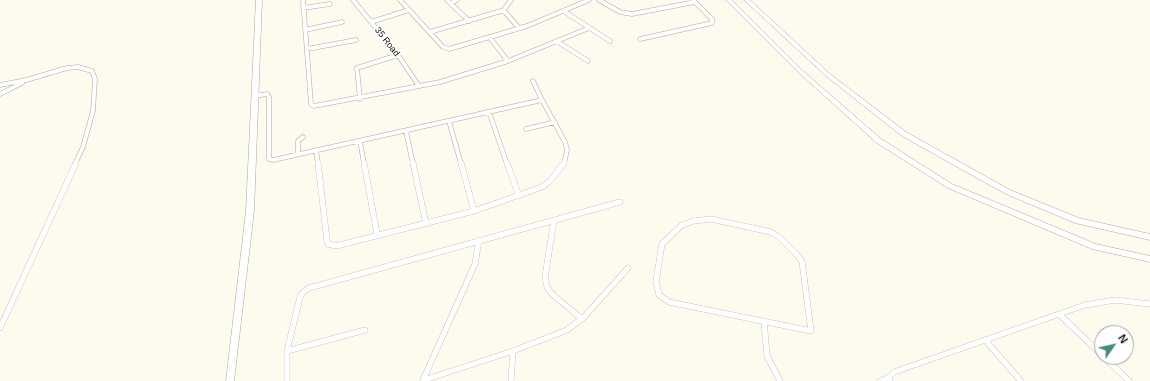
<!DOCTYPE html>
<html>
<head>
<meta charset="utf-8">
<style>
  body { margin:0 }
  #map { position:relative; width:1150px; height:381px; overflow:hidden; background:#fdfaee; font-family:Helvetica,sans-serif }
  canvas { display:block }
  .north { position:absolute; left:1094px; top:325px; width:40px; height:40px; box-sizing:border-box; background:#fff; border:1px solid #a2a1a0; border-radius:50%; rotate:56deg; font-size:11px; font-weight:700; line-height:16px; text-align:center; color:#161511 }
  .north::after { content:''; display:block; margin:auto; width:14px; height:18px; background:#478b7e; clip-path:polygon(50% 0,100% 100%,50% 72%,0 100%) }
</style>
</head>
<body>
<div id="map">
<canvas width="1150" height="381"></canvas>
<div class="north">N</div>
</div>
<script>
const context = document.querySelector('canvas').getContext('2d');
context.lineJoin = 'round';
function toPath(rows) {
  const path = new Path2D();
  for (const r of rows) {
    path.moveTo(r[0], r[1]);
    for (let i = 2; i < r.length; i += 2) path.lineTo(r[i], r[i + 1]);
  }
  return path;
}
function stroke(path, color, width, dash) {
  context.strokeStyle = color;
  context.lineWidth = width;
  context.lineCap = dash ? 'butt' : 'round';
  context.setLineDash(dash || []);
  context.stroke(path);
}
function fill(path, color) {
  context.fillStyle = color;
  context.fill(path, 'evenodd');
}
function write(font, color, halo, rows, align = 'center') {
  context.font = font + ' Helvetica,sans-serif';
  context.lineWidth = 4;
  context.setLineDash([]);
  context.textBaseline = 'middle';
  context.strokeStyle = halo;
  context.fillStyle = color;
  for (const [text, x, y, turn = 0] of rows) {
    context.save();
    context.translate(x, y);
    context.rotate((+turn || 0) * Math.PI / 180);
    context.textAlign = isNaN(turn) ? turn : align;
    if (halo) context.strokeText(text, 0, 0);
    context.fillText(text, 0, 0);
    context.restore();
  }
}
const minorFar1 = toPath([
  [303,0,311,104,314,106,440,82,508,61,589,28],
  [353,0,398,55,419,86],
  [400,0,443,47,449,49,527,26,589,0],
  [447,0,469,21],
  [599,0,620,12,632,14,695,2],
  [451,3,457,0],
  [303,8,330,4],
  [503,11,511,0],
  [565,12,610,41],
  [371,22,409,10],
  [305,30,342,22],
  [430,32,501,11,505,12,519,28],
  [490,38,508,61],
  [640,39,712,23,712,19,693,0],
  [558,42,588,61],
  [307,49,356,40],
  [0,85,26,80,67,68,78,67,92,71,95,79,93,111,83,147,75,164],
  [0,94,22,83],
  [255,96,267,94,269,97,269,159,273,160,542,100,533,81],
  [360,99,357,68,398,55],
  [542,100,565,142,567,150,564,164],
  [489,112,507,164],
  [449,121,461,164],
  [526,129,555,122],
  [406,131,413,164],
  [360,141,364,164],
  [316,150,318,164],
  [298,154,298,141,303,137]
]);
const minor = toPath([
  [318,163,327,241,328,244,336,246,474,211,542,187,550,181,564,163],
  [364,163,377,234],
  [413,163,426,224],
  [461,163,474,211],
  [507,163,519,196],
  [711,219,771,232,779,237,797,255,802,261,811,331,669,302,659,295,656,281,662,244,682,225,694,221,711,219],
  [554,220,545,277,547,287,552,294,582,319],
  [1060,315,1102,355],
  [764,321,767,356,780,381],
  [0,328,76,163],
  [985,340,1021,381],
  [287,351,365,330],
  [1104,357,1129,381],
  [423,380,475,264,479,240],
  [424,380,513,351,567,330,584,317,628,268],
  [287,381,287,351,300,297,303,292,309,288,620,202],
  [511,381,513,351],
  [880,381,888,378],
  [890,381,888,378,894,372,1085,305,1115,300,1150,304]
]);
const tertiary = toPath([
  [726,0,732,0,803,71,881,139,952,184,1096,244,1150,256,1150,262,1092,249,948,188,877,143,799,73,726,0],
  [744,0,750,0,830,74,906,132,1010,190,1079,218,1150,234,1150,240,1075,223,1006,194,902,136,826,76,744,0]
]);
const secondary = toPath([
  [256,0,262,0,254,211,234,381,226,381,246,211,256,0]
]);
const farStreetnames = [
  ["35 Road",387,42,52]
];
stroke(minorFar1, '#aba89c', 5);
stroke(minor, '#aba89c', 6);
stroke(tertiary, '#aba89c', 1);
stroke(secondary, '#aba89c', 1);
stroke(minorFar1, '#fff', 4);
stroke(minor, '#fff', 5.5);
fill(tertiary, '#fff');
fill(secondary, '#fff');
write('9px', '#161511', '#fff', farStreetnames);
</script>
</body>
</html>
